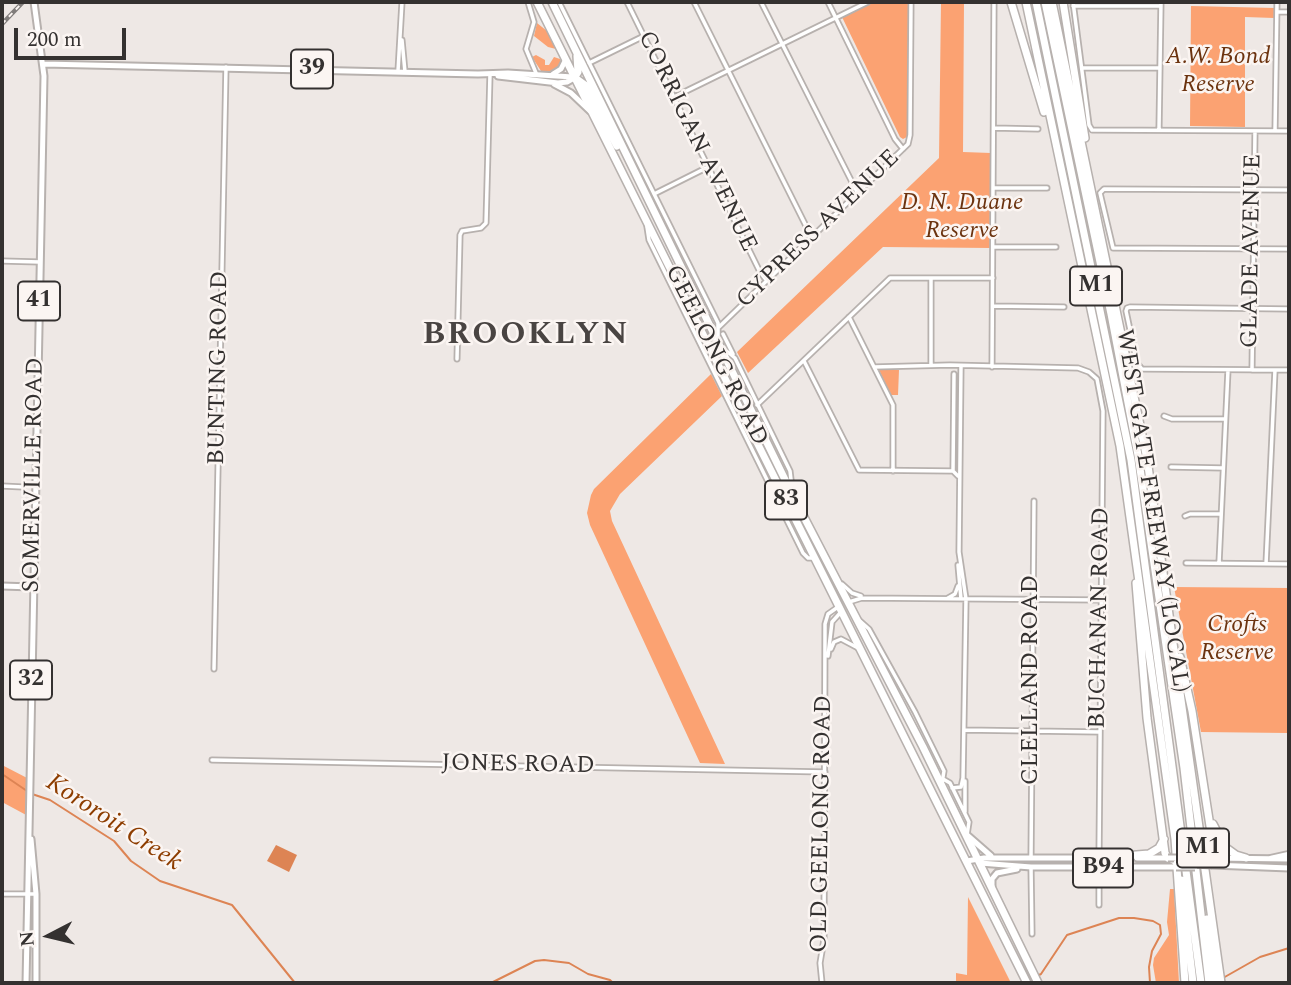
<!DOCTYPE html>
<html>
<head>
<meta charset="utf-8">
<style>
  body { margin:0 }
  #map { position:relative; width:1291px; height:985px; overflow:hidden; background:#eee8e5; font-family:Spectral,serif }
  canvas { display:block }
  .frame { position:absolute; inset:0; border:4px solid #343130; pointer-events:none }
  .north { position:absolute; left:14px; top:901px; width:70px; height:70px; -webkit-text-stroke:5px #fbf5f2; paint-order:stroke; rotate:263deg; font-size:19px; font-weight:700; line-height:28px; text-align:center; color:#343130 }
  .north::after { content:''; display:block; margin:auto; width:24px; height:32px; background:#343130; clip-path:polygon(50% 0,100% 100%,50% 72%,0 100%) }
  .scale { position:absolute; left:14px; top:28px; width:112px; height:32px; box-sizing:border-box; border:4px solid #343130; border-top:0; padding-left:9px; font-size:21px; line-height:24px; white-space:nowrap; color:#343130; -webkit-text-stroke:5px #fbf5f2; paint-order:stroke }
</style>
</head>
<body>
<div id="map">
<canvas width="1291" height="985"></canvas>
<div class="frame"></div>
<div class="north">N</div>
<div class="scale">200 m</div>
</div>
<script>
const context = document.querySelector('canvas').getContext('2d');
context.lineJoin = 'round';
function fill(path, color) {
  context.fillStyle = color;
  context.fill(path, 'evenodd');
}
function toPath(rows) {
  const path = new Path2D();
  for (const r of rows) {
    path.moveTo(r[0], r[1]);
    for (let i = 2; i < r.length; i += 2) path.lineTo(r[i], r[i + 1]);
  }
  return path;
}
function stroke(path, color, width, dash) {
  context.strokeStyle = color;
  context.lineWidth = width;
  context.lineCap = dash ? 'butt' : 'round';
  context.setLineDash(dash || []);
  context.stroke(path);
}
function write(font, color, halo, rows, align = 'center') {
  context.font = font + ' Spectral,serif';
  context.lineWidth = 5;
  context.setLineDash([]);
  context.textBaseline = 'middle';
  context.strokeStyle = halo;
  context.fillStyle = color;
  for (const [text, x, y, turn = 0] of rows) {
    context.save();
    context.translate(x, y);
    context.rotate((+turn || 0) * Math.PI / 180);
    context.textAlign = isNaN(turn) ? turn : align;
    if (halo) context.strokeText(text, 0, 0);
    context.fillText(text, 0, 0);
    context.restore();
  }
}
const green = toPath([
  [872,2,909,2,908,131,907,137,903,139,900,137,842,17],
  [941,2,964,2,963,152,991,153,991,248,883,247,748,373,737,352,939,158],
  [1191,6,1275,8,1274,18,1245,17,1245,127,1190,126],
  [537,23,547,31,556,49,548,47,534,36],
  [536,55,545,60,545,65,549,65,554,57,560,59,561,64,554,71,541,71,532,57],
  [879,370,899,370,898,395,891,395],
  [711,374,722,396,620,494,610,511,612,521,725,764,700,763,590,525,587,513,591,495,594,489],
  [1174,587,1289,588,1289,724,1287,724,1287,733,1201,732],
  [2,765,29,779,28,816,2,802],
  [1170,889,1174,889,1179,983,1156,983,1153,965,1154,958,1169,935,1167,922],
  [968,897,1011,983,956,983,956,973,967,975]
]);
const water = toPath([
  [276,845,297,855,289,872,267,861]
]);
const stream = toPath([
  [2,774,27,791],
  [32,794,50,800,114,841,131,861,160,881,232,905,295,983],
  [1037,976,1041,974,1067,935,1119,918,1134,918,1153,921,1160,925,1161,934,1152,951,1149,967,1150,983],
  [1223,978,1260,957,1289,948],
  [491,983,535,961,544,960,569,963,588,974,610,980,613,983]
]);
const street = toPath([
  [528,2,534,22,526,49,536,73],
  [559,2,718,323,718,337],
  [627,2,760,272,767,281],
  [694,2,812,238],
  [761,2,858,194],
  [828,2,895,139,903,149],
  [1073,2,1089,125,1092,130,1289,131],
  [1073,6,1161,6],
  [1277,12,1289,12],
  [402,40,405,72],
  [589,63,644,36],
  [1082,68,1160,68],
  [398,71,402,2],
  [674,97,868,2],
  [994,128,1038,129],
  [1159,129,1161,2],
  [1275,131,1277,2],
  [994,188,1047,188],
  [1289,190,1104,189,1100,193,1113,248,1289,249],
  [654,194,708,167],
  [647,227,649,240,803,553,808,558,815,558],
  [993,247,1056,247],
  [2,261,40,262],
  [993,306,1064,307],
  [1289,309,1130,307,1127,308,1126,311,1137,363,1142,369,1289,370],
  [849,317,893,405,893,471],
  [719,327,908,144,910,135,911,2],
  [723,334,733,354],
  [724,349,735,358,790,471,792,488],
  [457,359,460,235,462,231,481,228,486,223,490,74],
  [804,361,859,470,953,471,958,476],
  [931,365,931,278],
  [874,367,950,365,1078,368,1089,372,1097,379,1103,411,1099,856],
  [992,367,994,2],
  [1252,370,1255,131],
  [757,405,890,278,993,278],
  [1164,416,1172,419,1225,419],
  [1171,467,1223,468],
  [953,471,954,374],
  [2,486,23,487],
  [1185,516,1190,514,1221,514],
  [1186,563,1289,564],
  [1219,563,1228,370],
  [1266,564,1275,370],
  [958,565,961,599],
  [842,584,852,593,861,596],
  [948,598,955,594,958,586],
  [849,602,862,598,1102,600],
  [860,621,869,629,915,712,944,771,942,783],
  [831,649,834,642,841,639,858,648],
  [828,656,832,622,841,612],
  [214,669,226,67],
  [964,730,1100,732],
  [212,760,825,772],
  [943,779,950,783,969,822,967,835],
  [965,781,965,812],
  [952,788,961,787,963,778,966,599,959,552,961,366],
  [1031,858,1034,501],
  [1031,867,1032,934],
  [2,894,36,894],
  [1099,905,1099,868],
  [822,983,820,963,824,939,825,624,828,614,838,607]
]);
const secondary = toPath([
  [1271,858,1289,854]
]);
const primary = toPath([
  [44,64,478,74,508,73,573,77],
  [553,74,561,69,565,61],
  [498,76,558,83,567,82,574,78],
  [554,84,571,93,590,111],
  [2,586,32,587],
  [967,835,991,856],
  [31,839,36,894,36,983],
  [1137,858,1168,858,1176,863],
  [1212,858,1289,859],
  [967,861,984,858,1100,858],
  [980,863,1031,867,1176,867],
  [1214,864,1212,865,1289,868],
  [992,886,992,879,997,873,1017,869],
  [26,983,44,76,34,2]
]);
const highway = toPath([
  [537,2,1027,983],
  [552,2,792,494,923,747,1038,983],
  [1011,2,1044,112],
  [1026,2,1120,446,1175,839,1185,983],
  [1036,2,1131,460,1201,983],
  [1045,2,1111,314,1138,455,1184,768,1209,983],
  [1052,2,1147,459,1221,983],
  [1063,2,1085,138],
  [574,77,585,85,617,146],
  [574,78,578,72,577,56],
  [1136,583,1147,718,1165,853,1168,858],
  [1180,657,1192,711,1215,858],
  [1213,824,1225,847,1236,855,1246,858],
  [1099,858,1149,854,1159,848,1164,839],
  [1181,880,1193,983],
  [1207,919,1216,983]
]);
const rail = toPath([
  [2,24,23,2]
]);
const primaryBridge = toPath([
  [1168,858,1209,858],
  [1176,863,1212,865],
  [1176,867,1195,867]
]);
const shields = [
  [312,69,42],
  [1096,286,52],
  [39,301,42],
  [786,500,42],
  [31,680,42],
  [1203,848,52],
  [1103,868,60]
];
const shieldNames = [
  ["39",312,69],
  ["M1",1096,286],
  ["41",39,301],
  ["83",786,500],
  ["32",31,680],
  ["M1",1203,848],
  ["B94",1103,868]
];
const parkNames = [
  ["A.W. Bond",1218,58],
  ["Reserve",1218,86],
  ["D. N. Duane",962,204],
  ["Reserve",962,232],
  ["Crofts",1237,626],
  ["Reserve",1237,654]
];
const streetNames = [
  ["CORRIGAN AVENUE",696,142,64],
  ["CYPRESS AVENUE",819,230,-44],
  ["GLADE AVENUE",1253,251,-89],
  ["GEELONG ROAD",715,356,63],
  ["BUNTING ROAD",220,368,-89],
  ["SOMERVILLE ROAD",35,475,-89],
  ["WEST GATE FREEWAY (LOCAL)",1151,511,81],
  ["BUCHANAN ROAD",1101,618,-89],
  ["CLELLAND ROAD",1032,680,-90],
  ["JONES ROAD",518,766,1],
  ["OLD GEELONG ROAD",823,824,-89]
];
const waterNames = [
  ["Kororoit Creek",113,824,33]
];
const districtNames = [
  ["BROOKLYN",526,337]
];
fill(green, '#fba272');
fill(water, '#dd8454');
stroke(stream, '#dd8454', 2);
stroke(street, '#b7b1ae', 7);
stroke(secondary, '#b7b1ae', 8);
stroke(primary, '#b7b1ae', 9);
stroke(highway, '#b7b1ae', 10);
stroke(street, '#fff', 3.5);
stroke(secondary, '#fff', 4.5);
stroke(primary, '#fff', 5);
stroke(highway, '#fff', 7);
stroke(rail, '#817d7b', 4.5);
stroke(rail, '#fbf5f2', 2, [5]);
stroke(primaryBridge, '#b7b1ae', 9, []);
stroke(primaryBridge, '#fff', 5);
for (const [x, y, w] of shields) {
  const box = new Path2D();
  box.roundRect(x - w / 2, y - 19.5, w, 39, 5);
  context.fillStyle = '#fbf5f2';
  context.fill(box);
  stroke(box, '#343130', 2);
}
write('bold 23px', '#343130', null, shieldNames);
write('italic 24px', '#6c330f', '#fbf5f2', parkNames);
write('24px', '#343130', '#fbf5f2', streetNames);
write('italic 26px', '#8d3d00', '#fbf5f2', waterNames);
context.letterSpacing = '2px';
write('bold 32px', '#494442', '#fbf5f2', districtNames);
context.letterSpacing = '0px';
</script>
</body>
</html>
